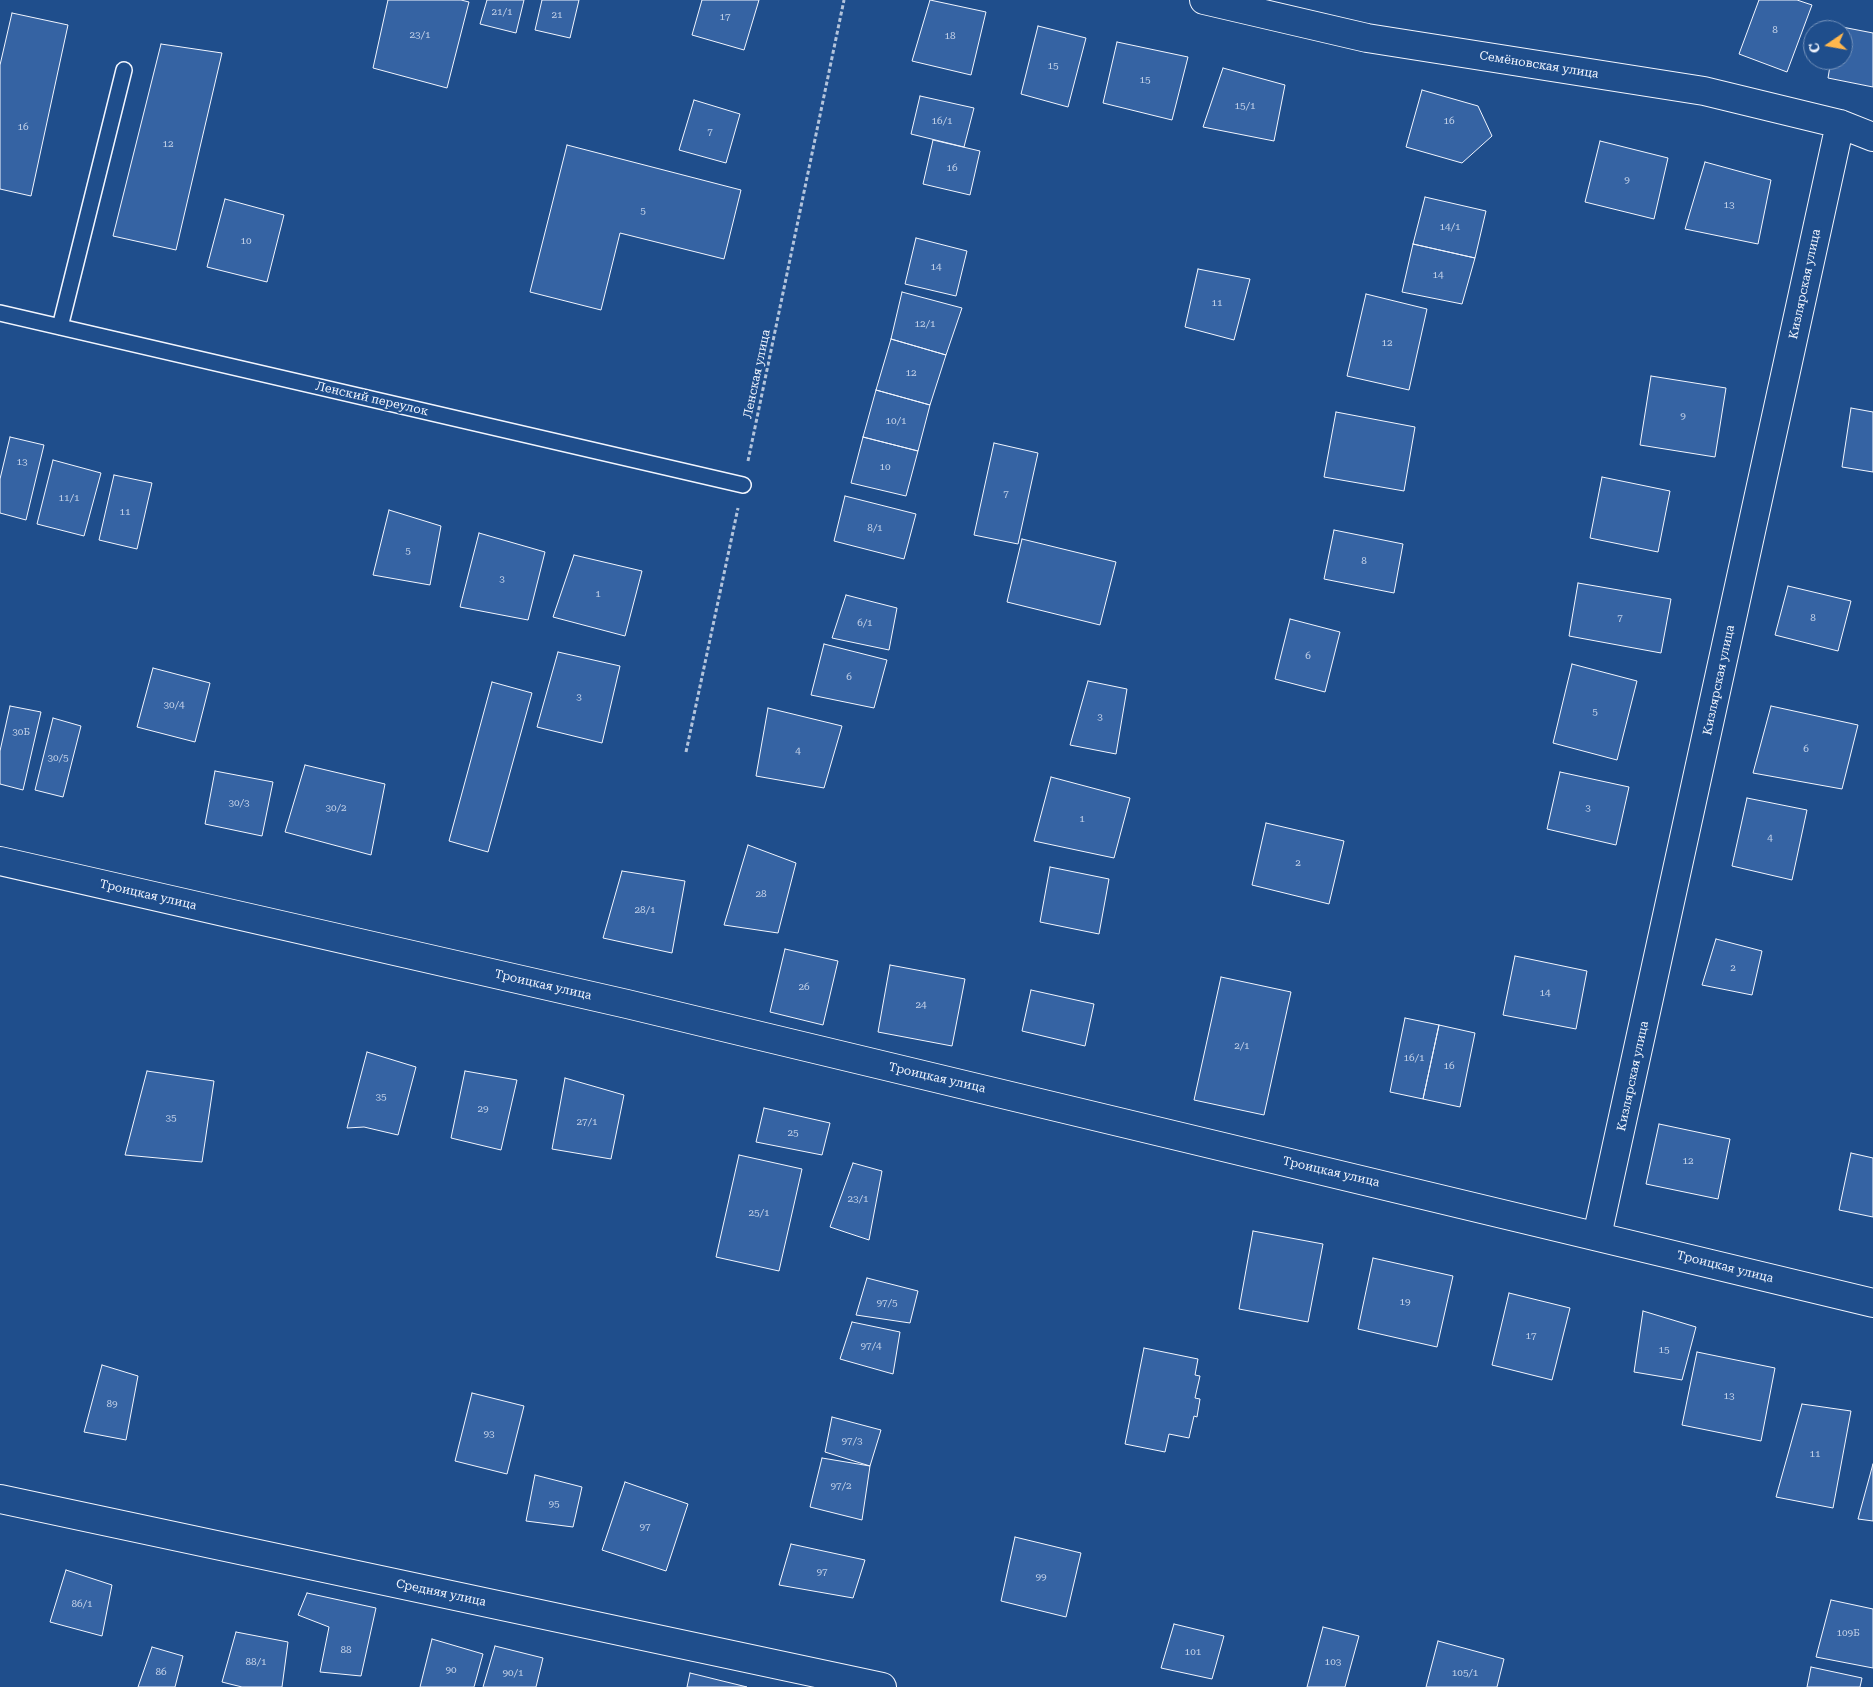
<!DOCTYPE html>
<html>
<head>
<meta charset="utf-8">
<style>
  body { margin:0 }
  #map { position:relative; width:1873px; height:1687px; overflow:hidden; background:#1f4e8c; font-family:"Roboto Serif",serif }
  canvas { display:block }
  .north { position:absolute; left:1803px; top:20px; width:50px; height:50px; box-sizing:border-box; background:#1f4e8c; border:1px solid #7391ba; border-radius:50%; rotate:258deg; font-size:14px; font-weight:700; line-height:20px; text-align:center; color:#f2f6ff }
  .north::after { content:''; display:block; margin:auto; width:18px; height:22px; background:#ffb74d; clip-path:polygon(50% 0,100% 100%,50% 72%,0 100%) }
</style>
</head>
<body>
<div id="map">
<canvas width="1873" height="1687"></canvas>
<div class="north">С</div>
</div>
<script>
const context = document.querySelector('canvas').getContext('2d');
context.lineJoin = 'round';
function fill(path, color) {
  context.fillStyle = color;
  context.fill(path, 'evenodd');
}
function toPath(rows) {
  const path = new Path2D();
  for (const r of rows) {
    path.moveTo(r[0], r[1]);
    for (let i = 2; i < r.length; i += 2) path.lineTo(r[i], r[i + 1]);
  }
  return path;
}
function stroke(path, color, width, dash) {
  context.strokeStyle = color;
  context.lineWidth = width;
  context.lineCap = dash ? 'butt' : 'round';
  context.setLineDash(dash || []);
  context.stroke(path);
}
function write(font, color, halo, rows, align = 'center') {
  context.font = font + ' "Roboto Serif",serif';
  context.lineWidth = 4;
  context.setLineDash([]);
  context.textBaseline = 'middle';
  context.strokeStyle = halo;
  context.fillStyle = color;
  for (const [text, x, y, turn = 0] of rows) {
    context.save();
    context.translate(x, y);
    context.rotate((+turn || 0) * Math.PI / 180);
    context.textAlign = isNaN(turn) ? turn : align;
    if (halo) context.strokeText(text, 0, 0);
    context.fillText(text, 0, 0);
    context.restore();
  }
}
const building = toPath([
  [388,0,461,0,469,2,447,88,373,68,388,0],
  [487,0,524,0,516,33,480,24,487,0],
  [542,0,579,0,570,38,535,30,542,0],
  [702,0,759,0,744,50,692,35,702,0],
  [930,0,986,12,971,75,912,61,930,0],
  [1759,0,1797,0,1812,5,1787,72,1739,54,1759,0],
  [12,13,68,25,31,196,0,189,0,65,12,13],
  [1038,26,1086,38,1068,107,1021,94,1038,26],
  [1837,26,1873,33,1873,87,1828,78,1831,60,1843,60,1843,30,1836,30,1837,26],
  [1117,42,1188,57,1172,120,1103,103,1117,42],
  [161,44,222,53,176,250,113,236,161,44],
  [1223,68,1285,85,1274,141,1203,127,1223,68],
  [1422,90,1478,106,1492,136,1462,163,1406,147,1422,90],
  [920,96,974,108,964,147,911,134,920,96],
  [694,100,740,114,726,163,679,150,694,100],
  [933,140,980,151,970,195,923,184,933,140],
  [1600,141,1668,158,1654,219,1585,202,1600,141],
  [567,145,741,190,724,259,620,233,601,310,530,292,567,145],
  [1705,162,1771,180,1758,244,1685,229,1705,162],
  [1425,197,1486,211,1475,258,1413,244,1425,197],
  [225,199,284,215,267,282,207,267,225,199],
  [916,238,967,251,956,296,905,284,916,238],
  [1413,244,1475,258,1462,304,1402,292,1413,244],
  [1198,269,1250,279,1234,340,1185,327,1198,269],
  [902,292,962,308,946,355,891,339,902,292],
  [1366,294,1427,309,1409,390,1347,376,1366,294],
  [891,339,946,355,930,405,876,390,891,339],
  [1651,376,1726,388,1715,457,1640,445,1651,376],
  [876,390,930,405,918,451,863,437,876,390],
  [1851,408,1873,412,1873,472,1842,467,1851,408],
  [1336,412,1415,427,1404,491,1324,477,1336,412],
  [10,437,44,445,26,520,0,513,0,479,10,437],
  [863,437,918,451,906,496,851,483,863,437],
  [994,443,1038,453,1018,544,974,535,994,443],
  [53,460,101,473,84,536,37,524,53,460],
  [114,475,152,483,137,549,99,540,114,475],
  [1602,477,1670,491,1658,552,1590,538,1602,477],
  [845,496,916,514,904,559,834,541,845,496],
  [389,510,441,526,430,585,373,575,389,510],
  [1334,530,1403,544,1394,593,1324,579,1334,530],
  [479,533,545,552,528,620,460,607,479,533],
  [1022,539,1116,562,1100,625,1007,602,1022,539],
  [574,555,642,571,625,636,553,617,574,555],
  [1578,583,1671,599,1661,653,1569,636,1578,583],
  [1788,586,1851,601,1838,651,1775,635,1788,586],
  [846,595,897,608,889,650,832,638,846,595],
  [1290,619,1340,632,1325,692,1275,679,1290,619],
  [824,644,887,660,874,708,811,695,824,644],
  [558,652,620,666,602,743,537,727,558,652],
  [1572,664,1637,681,1617,760,1553,743,1572,664],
  [153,668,210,683,195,742,137,727,153,668],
  [1088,681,1127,689,1116,754,1070,745,1088,681],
  [492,682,532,693,488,852,449,841,492,682],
  [10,706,41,712,23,790,0,784,0,751,10,706],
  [1771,706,1858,725,1842,789,1753,773,1771,706],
  [768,708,842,726,824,788,756,776,768,708],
  [53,718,81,726,63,797,35,790,53,718],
  [305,765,385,784,371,855,285,832,305,765],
  [215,771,273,782,262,836,205,824,215,771],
  [1560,772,1629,787,1616,845,1547,829,1560,772],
  [1051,777,1130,798,1114,858,1034,841,1051,777],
  [1747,798,1807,810,1792,880,1732,866,1747,798],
  [1266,823,1344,841,1329,904,1252,885,1266,823],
  [748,845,796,863,778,933,724,925,748,845],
  [1050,867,1109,879,1099,934,1040,922,1050,867],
  [622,871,685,881,672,953,603,938,622,871],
  [1716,939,1762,951,1752,995,1702,985,1716,939],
  [785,949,838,961,823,1025,770,1012,785,949],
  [1515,956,1587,971,1576,1029,1503,1015,1515,956],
  [890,965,965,979,952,1046,878,1032,890,965],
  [1221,977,1291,992,1264,1115,1194,1100,1221,977],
  [1031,990,1094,1004,1085,1046,1022,1031,1031,990],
  [1405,1018,1439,1025,1423,1099,1390,1092,1405,1018],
  [1439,1025,1475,1033,1460,1107,1423,1099,1439,1025],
  [367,1052,416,1067,398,1135,364,1127,347,1128,367,1052],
  [147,1071,214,1081,202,1162,125,1155,147,1071],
  [465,1071,517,1080,501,1150,451,1138,465,1071],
  [565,1078,624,1095,611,1159,552,1149,565,1078],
  [764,1108,830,1123,822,1155,756,1142,764,1108],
  [1659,1124,1730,1139,1718,1199,1646,1184,1659,1124],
  [1851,1153,1873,1158,1873,1217,1839,1210,1851,1153],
  [739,1155,802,1169,779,1271,716,1257,739,1155],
  [853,1163,882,1171,869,1240,830,1227,853,1163],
  [1253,1231,1323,1244,1308,1322,1239,1309,1253,1231],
  [1373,1258,1453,1276,1437,1347,1358,1329,1373,1258],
  [867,1278,918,1291,910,1323,856,1315,867,1278],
  [1509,1293,1570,1308,1552,1380,1492,1365,1509,1293],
  [1643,1311,1696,1327,1682,1380,1634,1372,1643,1311],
  [852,1322,900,1332,893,1374,840,1359,852,1322],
  [1144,1348,1198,1359,1195,1375,1200,1376,1195,1398,1200,1399,1197,1417,1194,1416,1189,1438,1169,1434,1165,1452,1125,1444,1144,1348],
  [1697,1352,1775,1368,1761,1441,1682,1425,1697,1352],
  [102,1365,138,1376,126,1440,84,1432,102,1365],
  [472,1393,524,1406,507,1474,455,1461,472,1393],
  [1802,1404,1851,1411,1833,1508,1776,1497,1802,1404],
  [832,1417,881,1430,870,1466,825,1452,832,1417],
  [822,1458,870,1466,862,1520,810,1507,822,1458],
  [1873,1464,1873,1521,1858,1519,1873,1464],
  [535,1475,582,1487,573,1527,526,1521,535,1475],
  [625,1482,688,1504,666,1571,602,1550,625,1482],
  [1015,1537,1081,1553,1066,1617,1001,1601,1015,1537],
  [791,1544,865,1560,853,1598,779,1585,791,1544],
  [66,1570,112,1585,102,1636,50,1622,66,1570],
  [307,1593,376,1608,361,1676,320,1672,329,1627,298,1615,307,1593],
  [1831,1600,1873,1609,1873,1668,1816,1657,1831,1600],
  [1174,1624,1224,1636,1212,1679,1161,1668,1174,1624],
  [1323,1627,1359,1636,1345,1687,1307,1687,1323,1627],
  [236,1632,288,1642,282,1687,242,1687,222,1682,236,1632],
  [432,1639,483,1654,474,1687,420,1687,432,1639],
  [1438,1641,1504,1659,1497,1687,1426,1687,1438,1641],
  [495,1646,543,1658,536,1687,483,1687,495,1646],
  [152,1647,183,1656,175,1687,138,1687,152,1647],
  [1811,1667,1862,1678,1860,1687,1807,1687,1811,1667],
  [690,1673,747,1687,687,1687,690,1673]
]);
const path = toPath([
  [748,461,844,0],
  [686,752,738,508]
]);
const lane = toPath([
  [0,313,743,485],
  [60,327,124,70]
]);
const street = toPath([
  [1204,0,1367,38,1704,91,1840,124,1873,137],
  [0,861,627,1004,1873,1303],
  [1597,1236,1840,124],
  [0,1499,882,1687]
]);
const numberNames = [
  ["21/1",502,12],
  ["21",557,15],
  ["17",725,17],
  ["8",1775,30],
  ["23/1",420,35],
  ["18",950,36],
  ["15",1053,66],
  ["15",1145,80],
  ["15/1",1245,106],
  ["16/1",942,121],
  ["16",1449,121],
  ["16",23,127],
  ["7",710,132],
  ["12",168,144],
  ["16",952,168],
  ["9",1627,180],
  ["13",1729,205],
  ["5",643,211],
  ["14/1",1450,227],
  ["10",246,241],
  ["14",936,267],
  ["14",1438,275],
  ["11",1217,303],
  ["12/1",925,324],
  ["12",1387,343],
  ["12",911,373],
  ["9",1683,416],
  ["10/1",896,421],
  ["13",22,462],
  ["10",885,467],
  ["7",1006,494],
  ["11/1",69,498],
  ["11",125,512],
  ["8/1",875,528],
  ["5",408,551],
  ["8",1364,561],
  ["3",502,579],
  ["1",598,594],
  ["7",1620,618],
  ["8",1813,618],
  ["6/1",865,623],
  ["6",1308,656],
  ["6",849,677],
  ["3",579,697],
  ["30/4",174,705],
  ["5",1595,712],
  ["3",1100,717],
  ["30Б",21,732],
  ["6",1806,749],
  ["4",798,751],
  ["30/5",58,758],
  ["30/3",239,803],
  ["30/2",336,808],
  ["3",1588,808],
  ["1",1082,819],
  ["4",1770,838],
  ["2",1298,863],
  ["28",761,894],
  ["28/1",645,910],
  ["2",1733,968],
  ["26",804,987],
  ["14",1545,993],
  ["24",921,1005],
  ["2/1",1242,1046],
  ["16/1",1414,1058],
  ["16",1449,1066],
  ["35",381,1097],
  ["29",483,1109],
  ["35",171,1118],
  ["27/1",587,1122],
  ["25",793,1133],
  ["12",1688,1161],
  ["23/1",858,1199],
  ["25/1",759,1213],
  ["19",1405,1302],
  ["97/5",887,1303],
  ["17",1531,1336],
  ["97/4",871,1346],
  ["15",1664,1350],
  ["13",1729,1396],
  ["89",112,1404],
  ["93",489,1434],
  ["97/3",852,1441],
  ["11",1815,1454],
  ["97/2",841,1486],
  ["95",554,1504],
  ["97",645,1527],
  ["97",822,1572],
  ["99",1041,1577],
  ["86/1",82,1604],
  ["109Б",1848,1633],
  ["88",346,1650],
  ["101",1193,1652],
  ["88/1",256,1662],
  ["103",1333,1662],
  ["90",451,1670],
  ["86",161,1672],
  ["90/1",513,1673],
  ["105/1",1465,1673]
];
const streetNames = [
  ["Семёновская улица",1539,65,9],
  ["Кизлярская улица",1805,284,-78],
  ["Ленская улица",757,374,-78],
  ["Ленский переулок",372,399,13],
  ["Кизлярская улица",1719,680,-78],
  ["Троицкая улица",148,895,13],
  ["Троицкая улица",543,985,13],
  ["Кизлярская улица",1633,1076,-78],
  ["Троицкая улица",937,1078,13],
  ["Троицкая улица",1331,1172,13],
  ["Троицкая улица",1725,1267,14],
  ["Средняя улица",441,1593,12]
];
fill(building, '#3563a3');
stroke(building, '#f2f6ff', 1);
stroke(lane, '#f2f6ff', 18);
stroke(street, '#f2f6ff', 30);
stroke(path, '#b3c4dc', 3, [4, 2.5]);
stroke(lane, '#1f4e8c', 15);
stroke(street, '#1f4e8c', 28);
write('10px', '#c3d1e8', null, numberNames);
write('12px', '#f2f6ff', '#1f4e8c', streetNames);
</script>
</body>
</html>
